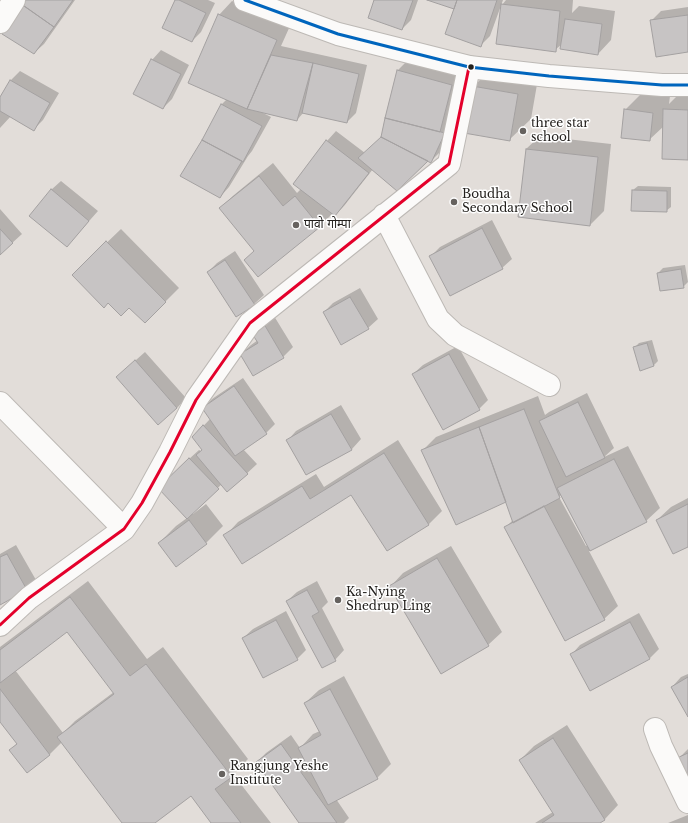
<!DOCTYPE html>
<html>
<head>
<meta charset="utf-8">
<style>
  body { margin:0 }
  canvas { display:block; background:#e2ddd9 }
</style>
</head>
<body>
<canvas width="688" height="823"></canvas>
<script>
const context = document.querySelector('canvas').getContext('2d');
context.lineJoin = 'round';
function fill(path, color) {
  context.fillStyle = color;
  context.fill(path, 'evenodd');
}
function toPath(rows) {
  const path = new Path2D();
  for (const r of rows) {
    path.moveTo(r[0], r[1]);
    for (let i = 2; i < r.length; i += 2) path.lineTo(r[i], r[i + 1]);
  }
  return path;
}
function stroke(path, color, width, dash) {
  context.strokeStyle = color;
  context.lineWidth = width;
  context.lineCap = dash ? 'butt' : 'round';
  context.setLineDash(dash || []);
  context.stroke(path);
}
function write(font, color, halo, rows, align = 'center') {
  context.font = font + ' "Libre Baskerville","Noto Sans Devanagari",serif';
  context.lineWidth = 3;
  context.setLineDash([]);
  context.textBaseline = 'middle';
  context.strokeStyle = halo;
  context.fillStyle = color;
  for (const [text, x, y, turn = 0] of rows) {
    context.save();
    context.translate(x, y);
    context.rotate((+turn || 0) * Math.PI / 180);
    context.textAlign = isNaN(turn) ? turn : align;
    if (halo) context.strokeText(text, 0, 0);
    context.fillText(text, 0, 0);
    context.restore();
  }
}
const shadow = toPath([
  [23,0,75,0,44,44,34,53,3,34],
  [176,0,208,0,215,3,201,32,192,41],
  [375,0,418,0,411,20,402,29],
  [430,0,503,0,490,36,480,46,455,9],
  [506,0,573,0,572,13,579,6,615,11,611,40,598,54,562,44,555,50,502,5],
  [232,1,290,26,281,46,367,65,356,113,347,122,304,112,297,120,263,113,271,117,252,151,248,156,229,187,220,197,202,141,221,105,227,99,219,15],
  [688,7,688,51,651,21,661,11],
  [161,50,189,65,172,99,163,108,152,60],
  [407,61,461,75,440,152,431,161,428,160,373,169,344,206,335,215,333,213,320,226,258,276,255,250,220,208,234,195,273,163,297,193,301,189,294,183,327,141,336,131,365,153,382,137,398,70],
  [495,65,539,73,531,119,509,140,473,87],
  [20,71,59,93,43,120,34,129,11,116,0,128,0,99,11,80],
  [642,93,670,96,669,104,677,96,688,96,688,159,664,126,649,140,625,110],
  [540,136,611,144,604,211,590,225,526,149],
  [61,181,98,211,67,246,51,190],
  [638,186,671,187,671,207,666,211,633,190],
  [0,209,22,234,0,254],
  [492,220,512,259,502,268,431,256,440,247],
  [121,229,179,288,145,322,129,306,108,302,73,275],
  [235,251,264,295,254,304,236,315,208,272,217,263],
  [685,265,688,282,683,287,658,273,663,268],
  [360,288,378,319,368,328,324,312,333,303],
  [274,316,293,347,283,357,254,374,241,354,251,345,258,340,253,332],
  [652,340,658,361,653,366,634,348,639,343],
  [458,346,488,400,479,409,413,374,423,365],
  [145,352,186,398,177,408,127,368],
  [243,378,275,424,266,433,243,449,257,464,228,491,222,484,192,512,193,514,206,504,223,526,206,543,159,543,176,526,187,518,168,478,199,450,201,451,203,449,193,437,210,419,203,408,212,399],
  [587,393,614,448,604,457,628,446,660,508,646,521,589,551,618,606,604,619,566,640,505,528,513,520,506,500,422,451,436,437,538,396,545,415,549,412],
  [561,495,588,545,586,546,559,497],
  [341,405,361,439,352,449,307,474,287,441,296,431],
  [398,440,442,511,429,524,387,550,352,494,225,536,238,522,316,474,324,487],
  [688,498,688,546,657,520,671,507],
  [16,545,36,580,0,604,0,554],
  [451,546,502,632,488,645,441,673,390,587,403,573],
  [88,581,147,659,163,647,248,759,233,774,271,823,213,823,191,794,153,823,123,823,62,742,50,754,27,771,11,750,17,743,0,721,0,647],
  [67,630,114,692,75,721,63,733,15,670],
  [317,581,328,602,322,608,344,650,335,660,287,601,297,592],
  [286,611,306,650,297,659,243,638,253,629],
  [639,613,659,649,650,658,591,690,571,655,580,645],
  [688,674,688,715,672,687,681,677],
  [344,676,391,764,377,778,336,799,349,818,344,823,300,823,257,762,266,753,291,735,300,748,313,734,320,731,305,703,319,690],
  [567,725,618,805,605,819,598,823,535,823,553,812,520,760,534,746],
  [688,749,688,776,679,758],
  [688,815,688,823,668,823]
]);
const building = toPath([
  [22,0,73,0,54,27,20,3,22,0],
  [175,0,179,0,206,13,192,42,162,28,175,0],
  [374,0,413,0,402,30,368,18,374,0],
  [427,0,457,0,454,9,427,0],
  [457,0,497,0,481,47,445,34,457,0],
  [21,4,54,27,34,54,2,34,21,4],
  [501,4,560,11,556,52,496,44,501,4],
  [218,14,277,40,247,109,188,83,218,14],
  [688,15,688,52,656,57,650,20,688,15],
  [565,19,602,24,598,55,560,49,565,19],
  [271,55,313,63,297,121,247,109,271,55],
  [151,59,181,74,163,109,133,94,151,59],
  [313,63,359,74,347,123,302,113,313,63],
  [397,70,452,85,440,132,385,118,397,70],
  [10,80,50,103,34,131,0,111,0,97,10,80],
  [472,86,518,94,510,141,464,133,472,86],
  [221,104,262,126,243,162,202,140,221,104],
  [624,109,653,113,650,141,621,138,624,109],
  [663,109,688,110,688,160,662,159,663,109],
  [385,118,445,133,431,163,381,137,385,118],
  [381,137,428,161,397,191,358,158,381,137],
  [202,140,242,161,220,198,180,176,202,140],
  [326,140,369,173,335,216,293,184,326,140],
  [526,149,598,157,590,226,518,217,526,149],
  [259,176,283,206,295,196,320,227,258,277,244,260,254,251,219,208,259,176],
  [51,189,89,221,67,247,29,216,51,189],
  [632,190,667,191,667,212,631,211,632,190],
  [482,228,503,269,450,296,429,256,482,228],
  [0,229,13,243,0,255,0,229],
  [106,241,166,302,145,323,129,308,121,316,108,303,104,308,72,275,106,241],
  [225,260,255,305,236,317,207,272,225,260],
  [681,269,684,288,660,291,657,273,681,269],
  [350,297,369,329,341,345,323,312,350,297],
  [264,324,284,358,253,376,240,354,258,343,251,332,264,324],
  [647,343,654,366,640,371,633,347,647,343],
  [449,354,480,410,443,430,412,374,449,354],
  [135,360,177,408,158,425,116,377,135,360],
  [234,386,267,434,235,456,202,408,234,386],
  [578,402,605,458,566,477,539,421,578,402],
  [524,409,560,498,513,523,479,427,524,409],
  [331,414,352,450,306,475,286,440,331,414],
  [203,425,248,474,227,492,196,455,202,450,192,437,203,425],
  [479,427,506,502,456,525,421,450,479,427],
  [384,453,429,525,387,551,351,495,242,564,223,535,302,486,310,499,384,453],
  [189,458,219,489,187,519,158,488,189,458],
  [614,459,647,522,590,551,557,488,614,459],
  [688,504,688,547,673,554,656,520,688,504],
  [544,506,605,620,565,641,504,527,544,506],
  [189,520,207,544,176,567,158,543,189,520],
  [7,554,27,590,0,605,0,557,7,554],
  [437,558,489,646,441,674,389,586,437,558],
  [307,590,319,612,312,616,336,661,322,668,286,601,307,590],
  [70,597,130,676,146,664,232,777,215,789,241,823,211,823,191,796,155,823,122,823,57,737,114,694,67,632,0,683,0,650,70,597],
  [276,620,298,660,263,678,242,638,276,620],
  [630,622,650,659,590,691,570,654,630,622],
  [688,677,688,717,671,687,688,677],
  [0,689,50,755,27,773,9,750,17,744,0,722,0,689],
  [330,689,378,779,328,805,298,748,321,735,304,703,330,689],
  [553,738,605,820,600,823,542,823,554,815,519,760,553,738],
  [281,744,337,823,299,823,256,762,281,744],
  [688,753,688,778,677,758,688,753]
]);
const minor = toPath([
  [0,22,14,0],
  [384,215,438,319,455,335,549,385],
  [0,403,124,529],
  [0,625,29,598,124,529,142,503,170,452,196,400,250,323,449,164,469,67],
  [655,729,661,746,688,802]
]);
const major = toPath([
  [245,0,338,34,469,67,549,76,662,85,688,85]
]);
const bus1 = toPath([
  [245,0,338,34,469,67,549,76,662,85,688,85]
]);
const bus2 = toPath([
  [0,625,29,598,124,529,142,503,170,452,196,400,250,323,449,164,469,67]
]);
const markers = [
  [471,67,3.5,"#23201d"],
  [523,131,4,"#66625f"],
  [454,202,4,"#66625f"],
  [296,225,4,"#66625f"],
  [338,600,4,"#66625f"],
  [222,774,4,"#66625f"]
];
const poiNames = [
  ["three star",531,124],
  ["school",531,138],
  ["Boudha",462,195],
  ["Secondary School",462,209],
  ["पावो गोम्पा",304,225],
  ["Ka-Nying",346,593],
  ["Shedrup Ling",346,607],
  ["Rangjung Yeshe",230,767],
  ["Institute",230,781]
];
fill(shadow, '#0003');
fill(building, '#c7c4c4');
stroke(building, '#a4a1a1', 1);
stroke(minor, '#bdb9b5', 24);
stroke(major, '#bdb9b5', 24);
stroke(minor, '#fbfaf9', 22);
stroke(major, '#fbfaf9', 22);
stroke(bus1, '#0065bd', 3);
stroke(bus2, '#e4002b', 3);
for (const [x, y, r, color] of markers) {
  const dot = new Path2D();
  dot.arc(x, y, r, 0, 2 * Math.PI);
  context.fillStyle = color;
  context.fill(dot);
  stroke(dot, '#fff', 1.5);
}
write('12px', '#23201d', '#fff', poiNames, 'left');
</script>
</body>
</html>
